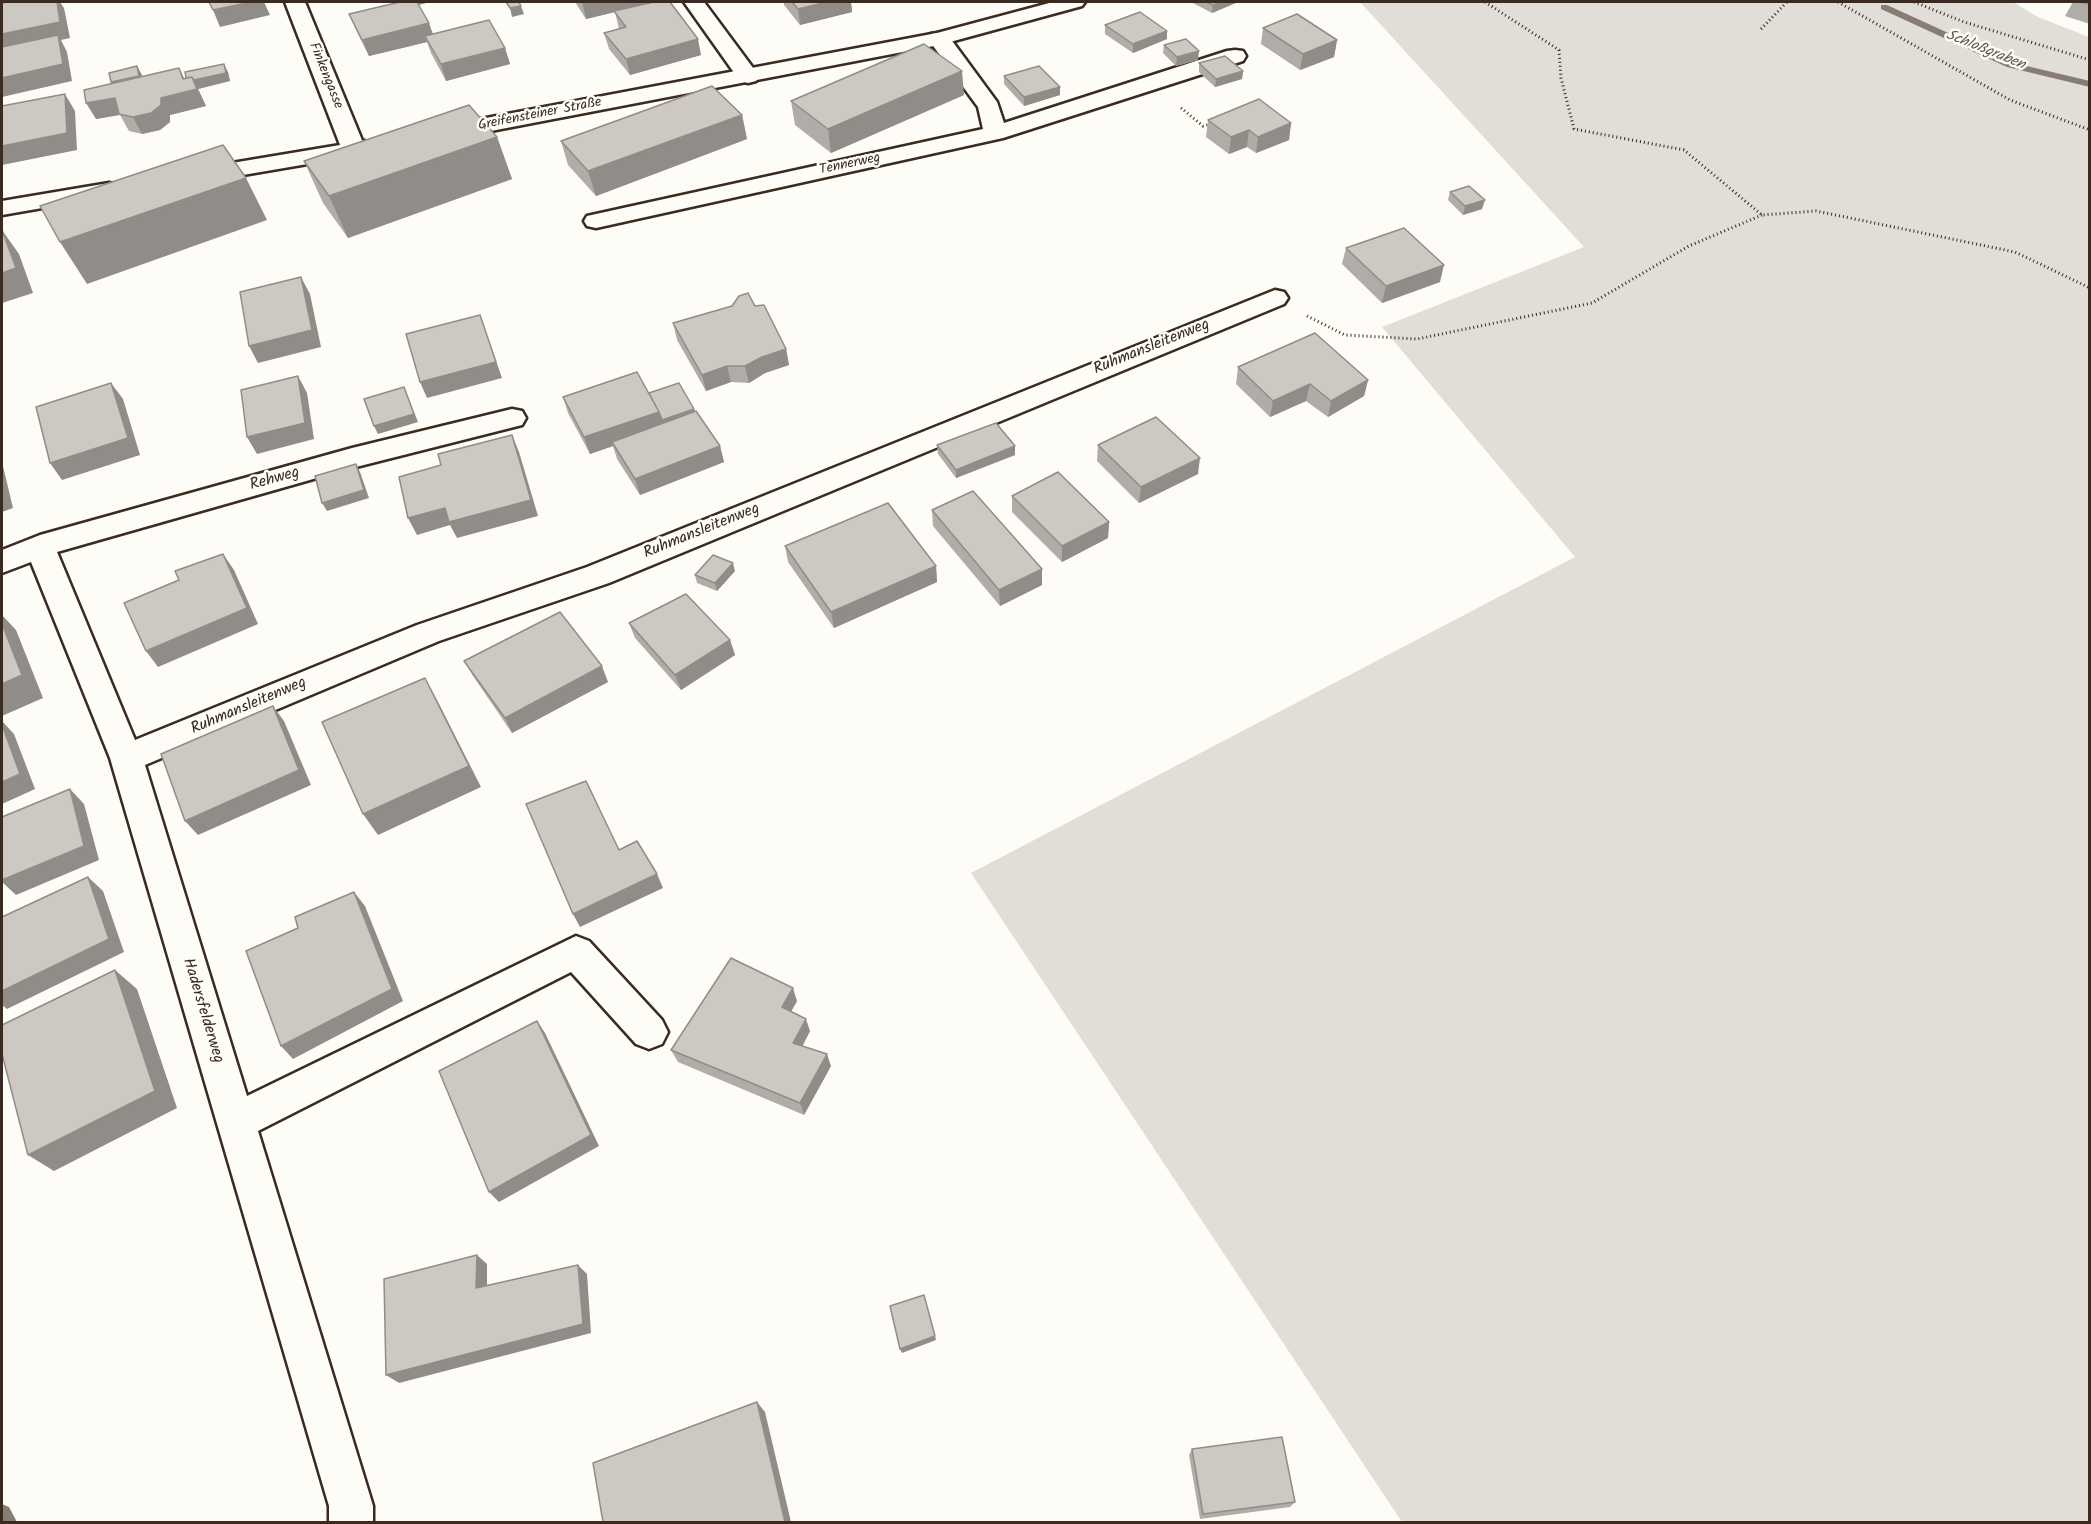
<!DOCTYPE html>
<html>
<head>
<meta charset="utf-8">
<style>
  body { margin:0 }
  #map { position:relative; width:2091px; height:1524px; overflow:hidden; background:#fdfcf7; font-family:Kalam,sans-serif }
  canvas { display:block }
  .frame { position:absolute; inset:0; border:3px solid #3b2a1e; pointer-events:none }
</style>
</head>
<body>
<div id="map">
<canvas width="2091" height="1524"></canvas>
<div class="frame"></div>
</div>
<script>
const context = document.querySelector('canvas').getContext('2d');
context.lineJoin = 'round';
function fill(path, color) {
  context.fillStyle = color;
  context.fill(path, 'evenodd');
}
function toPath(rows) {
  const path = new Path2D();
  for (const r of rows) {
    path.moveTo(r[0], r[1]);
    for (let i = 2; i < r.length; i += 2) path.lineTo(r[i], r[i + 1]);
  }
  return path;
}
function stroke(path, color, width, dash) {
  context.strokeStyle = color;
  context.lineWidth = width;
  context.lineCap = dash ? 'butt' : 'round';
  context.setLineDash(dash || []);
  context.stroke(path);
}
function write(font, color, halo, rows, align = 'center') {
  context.font = font + ' Kalam,sans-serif';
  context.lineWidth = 5;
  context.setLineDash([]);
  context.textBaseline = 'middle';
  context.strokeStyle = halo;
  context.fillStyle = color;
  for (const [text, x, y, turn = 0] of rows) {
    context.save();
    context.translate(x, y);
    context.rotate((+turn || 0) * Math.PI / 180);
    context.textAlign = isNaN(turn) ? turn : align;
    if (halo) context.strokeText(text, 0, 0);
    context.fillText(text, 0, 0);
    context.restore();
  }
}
const green = toPath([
  [1360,2,2013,2,2038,17,2089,37,2089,1522,1402,1522,971,873,1575,557,1382,327,1584,247]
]);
const stream = toPath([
  [1881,5,1887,5,2014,63,2090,81,2090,87,2007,67,1881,9,1881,5],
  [2,1504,9,1507,17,1522,2,1522,2,1504]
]);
const path = toPath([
  [1485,2,1559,50,1561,78,1574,129,1684,150,1762,215,1816,211,2015,252,2090,288],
  [1838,2,2010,100,2090,130],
  [1914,2,1964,22,2090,60],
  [1761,29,1787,2],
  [1181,108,1203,126,1212,124],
  [1307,316,1345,335,1417,339,1592,303,1689,246,1762,215]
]);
const minor = toPath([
  [285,2,305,2,366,150,362,155,354,157,346,155,342,150,285,2],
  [684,2,704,2,759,76,756,81,748,83,740,81,684,2],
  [939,33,947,34,997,102,1004,123,1227,51,1235,50,1243,51,1246,56,1243,61,1003,138,596,228,587,226,584,221,587,216,596,214,983,129,978,107,928,39,931,34,939,33],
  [1275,290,1284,292,1288,298,1284,304,609,583,439,641,145,765,247,1096,576,936,589,941,662,1020,668,1032,662,1044,649,1049,636,1044,571,972,258,1131,373,1506,373,1522,329,1522,329,1506,110,758,31,562,2,573,2,550,40,535,352,448,512,409,522,411,526,418,522,425,352,468,57,552,135,740,417,625,587,567,1275,290]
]);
const major = toPath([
  [1053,2,1085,2,1082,6,939,45,444,140,436,138,433,133,436,128,444,126,937,33,1053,2],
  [364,141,372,143,376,148,372,153,196,183,188,181,184,176,188,171,196,169,364,141],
  [109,183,117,185,121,190,117,195,2,215,2,201,109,183]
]);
const wall = toPath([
  [400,2,430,2,418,5,433,34,505,48,510,64,446,81,431,53,427,42,369,56,356,30,349,14],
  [575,2,670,2,701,55,630,75,609,49,604,33,619,29,615,12,586,19],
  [784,2,851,2,852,12,800,25,784,5],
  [1191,2,1238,2,1212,13],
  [2073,2,2090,2,2090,24,2065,16],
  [1105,25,1167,39,1133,53,1105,34],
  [1263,28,1337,40,1334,57,1300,70,1261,44],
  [1164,45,1198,60,1176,66,1163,53],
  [1199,63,1243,71,1242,79,1215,87,1199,72],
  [137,66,142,76,184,79,228,72,230,81,198,89,206,106,170,115,170,122,160,130,142,134,129,131,120,115,96,119,111,83],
  [1004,76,1060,95,1024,106,1004,84],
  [964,95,831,153,795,125,791,101],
  [742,115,747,139,596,196,568,165,561,141],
  [1208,120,1291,123,1289,140,1256,153,1247,147,1229,154,1206,137],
  [497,137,512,179,348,238,323,203,304,161],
  [1450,192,1482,209,1463,215,1448,200],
  [1346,248,1440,282,1382,303,1342,264],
  [755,306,786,349,789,365,765,373,749,383,731,382,706,391,677,340,673,323],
  [1238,367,1368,380,1364,396,1328,417,1306,401,1270,417,1236,384],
  [649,393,694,409,695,411,720,446,724,462,640,495,617,459,613,446,590,454,568,413,563,397],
  [937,445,1015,455,956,478,938,454],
  [1098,445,1198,474,1139,503,1097,461],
  [1012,496,1109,522,1108,538,1062,562,1012,512],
  [932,510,1042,569,1042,585,1000,606,933,526],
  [785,546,936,566,937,582,834,628,788,562],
  [735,571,717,591,697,583,695,575],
  [629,623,730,640,735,655,681,690,635,638],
  [464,661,608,682,512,733,473,676],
  [797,1001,791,1011,810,1031,802,1046,831,1066,804,1115,678,1062,671,1050],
  [1192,1449,1295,1502,1290,1507,1200,1519,1189,1455]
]);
const shadedWall = toPath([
  [57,2,60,2,64,8,70,38,61,40,67,52,72,81,2,97,2,34],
  [251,2,264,2,270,15,220,27,213,10],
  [408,2,430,2,410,7],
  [582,2,656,2,586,19],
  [827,2,851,2,852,12,800,25,798,9],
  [1221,2,1238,2,1212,13,1213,5],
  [521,6,524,14,512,17,510,8],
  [429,23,435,40,425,36,427,42,369,56,362,40],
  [1167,31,1167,39,1133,53,1133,44],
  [698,39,701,55,630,75,626,59],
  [1337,40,1334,57,1300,70,1303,54],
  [505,48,510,64,446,81,441,64],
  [1199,51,1198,60,1176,66,1177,57],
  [224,64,228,72,230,81,198,89,206,106,170,115,170,122,160,130,142,134,133,117,161,98,179,68,187,84],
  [137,66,142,75,144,84,115,90,111,82],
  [962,71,964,95,831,153,828,129],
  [1243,71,1242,79,1215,87,1216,79],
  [1060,87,1060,95,1024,106,1024,97],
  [65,94,75,111,77,150,2,165,2,146],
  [115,98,124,114,96,119,86,103],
  [742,115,747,139,596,196,588,171],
  [1291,123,1289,140,1256,153,1258,137],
  [1249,130,1247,147,1229,154,1231,137],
  [497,137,512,179,348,238,329,196],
  [246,178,267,220,87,284,60,242],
  [1485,200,1482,209,1463,215,1465,206],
  [2,230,19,254,33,293,2,303],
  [1444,265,1440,282,1382,303,1386,286],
  [301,277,310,294,321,347,258,363,249,346],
  [480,315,502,378,427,398,420,382],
  [786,349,789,365,765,373,749,383,745,366,762,357],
  [727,366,731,382,706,391,702,375],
  [298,376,307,393,314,439,257,454,247,437],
  [1368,380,1364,396,1328,417,1331,401],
  [111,383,123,399,140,455,62,480,50,463],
  [1310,384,1306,401,1270,417,1273,401],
  [404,387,418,422,378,434,374,426],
  [694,409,696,417,612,442,613,446,590,454,584,437,659,412],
  [512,435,519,452,538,516,457,538,450,525,417,535,408,518],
  [720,446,724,462,640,495,635,479],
  [1015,446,1015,455,956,478,956,470],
  [1200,458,1198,474,1139,503,1141,487],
  [2,462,13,508,2,512],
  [356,464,360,472,369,498,327,511,322,503],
  [1109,522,1108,538,1062,562,1062,546],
  [223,554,234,570,258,624,158,667,146,651],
  [733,563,735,571,717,591,715,583],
  [936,566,937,582,834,628,831,612],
  [1042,569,1042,585,1000,606,999,590],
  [2,615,16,630,43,698,2,716],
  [730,640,735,655,681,690,675,675],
  [602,666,608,682,512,733,505,718],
  [425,678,437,700,481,787,378,835,363,814],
  [273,706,284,721,311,785,198,835,185,821],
  [2,721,14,734,35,789,2,804],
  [70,789,84,804,99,860,16,895,2,882,2,880],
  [657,874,663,888,580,927,573,914],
  [88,877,103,891,124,952,7,1009,2,1005,2,991],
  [354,892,365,906,403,1001,293,1059,281,1046],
  [115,970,137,989,177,1108,54,1171,28,1155],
  [793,988,797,1001,787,1019,782,1007],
  [806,1019,810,1031,798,1055,793,1043],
  [537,1021,545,1033,599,1146,499,1202,489,1192],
  [827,1054,831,1066,804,1115,800,1103],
  [477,1255,487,1264,487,1297,476,1288],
  [578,1265,587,1274,591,1333,399,1383,386,1375],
  [935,1336,936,1340,902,1353,900,1349],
  [757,1402,765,1412,791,1522,785,1522]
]);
const building = toPath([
  [8,2,57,2,60,22,2,34,2,3,8,2],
  [209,2,251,2,213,10,209,2],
  [400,2,417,2,429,23,362,40,349,14,400,2],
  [506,2,519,2,521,6,510,8,506,2],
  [654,2,670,2,698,39,626,59,604,33,626,27,614,11,654,2],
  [792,2,827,2,798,9,792,2],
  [1207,2,1221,2,1213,5,1207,2],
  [2080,2,2090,2,2090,4,2080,2],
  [1140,12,1167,31,1133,44,1105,25,1140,12],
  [1297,14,1337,40,1303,54,1263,28,1297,14],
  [489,20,505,48,441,64,425,36,489,20],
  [58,35,63,64,2,78,2,47,58,35],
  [1186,39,1199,51,1177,57,1164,45,1186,39],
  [924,44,962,71,828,129,791,101,924,44],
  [1225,56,1243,71,1216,79,1199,63,1225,56],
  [224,64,226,73,194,80,192,77,186,78,185,72,224,64],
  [137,66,139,76,111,82,109,73,137,66],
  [1039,66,1060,87,1024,97,1004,76,1039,66],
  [179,68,183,79,192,77,197,89,161,98,161,105,151,113,133,117,119,114,115,98,86,103,84,90,179,68],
  [712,86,742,115,588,171,561,141,712,86],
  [65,94,67,133,2,146,2,106,65,94],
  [1259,99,1291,123,1258,137,1249,130,1231,137,1208,120,1259,99],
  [469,105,497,137,329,196,304,161,469,105],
  [223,145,246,178,60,242,40,206,223,145],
  [1469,186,1485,200,1465,206,1450,192,1469,186],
  [1404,228,1444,265,1386,286,1346,248,1404,228],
  [2,230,16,268,2,273,2,230],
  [301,277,312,330,249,346,240,292,301,277],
  [748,293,755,306,764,305,786,349,762,357,745,366,727,366,702,375,673,323,732,306,739,296,748,293],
  [480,315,496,362,420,382,406,334,480,315],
  [1315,333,1368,380,1331,401,1310,384,1273,401,1238,367,1315,333],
  [637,372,659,412,584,437,563,397,637,372],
  [298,376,305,423,247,437,241,390,298,376],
  [111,383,128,438,50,463,36,407,111,383],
  [679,383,694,409,662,420,659,412,649,393,679,383],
  [404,387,414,414,374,426,364,399,404,387],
  [696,411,720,446,635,479,612,442,696,411],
  [1156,417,1200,458,1141,487,1098,445,1156,417],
  [996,423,1015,446,956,470,937,445,996,423],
  [512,435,531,500,449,522,445,508,408,518,399,477,441,465,438,454,512,435],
  [356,464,364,490,322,503,315,476,356,464],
  [1058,472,1109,522,1062,546,1012,496,1058,472],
  [973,491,1042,569,999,590,932,510,973,491],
  [888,503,936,566,831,612,785,546,888,503],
  [223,554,247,608,146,651,124,603,179,580,175,571,223,554],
  [713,555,733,563,715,583,695,575,713,555],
  [686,594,730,640,675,675,629,623,686,594],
  [560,612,602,666,505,718,464,661,560,612],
  [2,624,22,675,2,684,2,624],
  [425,678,469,766,363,814,322,722,425,678],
  [273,706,299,770,185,821,161,754,273,706],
  [2,725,20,774,2,782,2,725],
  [586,781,619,850,637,841,657,874,573,914,526,804,586,781],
  [70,789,84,846,2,880,2,817,70,789],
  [88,877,109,939,2,991,2,917,88,877],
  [354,892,392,989,281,1046,246,951,298,928,295,917,354,892],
  [731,958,793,988,782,1007,806,1019,793,1043,827,1054,800,1103,671,1050,731,958],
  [115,970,155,1091,28,1155,2,1054,2,1025,115,970],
  [537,1021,591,1135,489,1192,439,1071,537,1021],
  [477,1255,476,1288,578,1265,583,1324,386,1375,384,1279,477,1255],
  [924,1295,935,1336,900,1349,890,1306,924,1295],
  [757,1402,785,1522,603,1522,593,1463,757,1402],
  [1282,1437,1295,1502,1203,1514,1192,1449,1282,1437]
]);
const farStreetnames = [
  ["Finkengasse",325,76,68],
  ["Greifensteiner Straße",540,115,-11],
  ["Tennerweg",850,165,-12]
];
const farWaternames = [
  ["Schloßgraben",1985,51,22]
];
const streetNames = [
  ["Ruhmansleitenweg",1152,348,-22],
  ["Rehweg",275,480,-16],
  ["Ruhmansleitenweg",702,532,-22],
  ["Ruhmansleitenweg",249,707,-23],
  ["Hadersfelderweg",202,1011,73]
];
fill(green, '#e1ded7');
fill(stream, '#887d74');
stroke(minor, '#3b2a1e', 5);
stroke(major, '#3b2a1e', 5);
stroke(path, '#3b2a1e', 3, [1, 3]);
fill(minor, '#fdfcf7');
fill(major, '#fdfcf7');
fill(wall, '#b0aca7');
fill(shadedWall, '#908c88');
fill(building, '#cdc8c2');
stroke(building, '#908c88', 1.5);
write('14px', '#3b2a1e', '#fdfcf7', farStreetnames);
write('italic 15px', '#615349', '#fdfcf7', farWaternames);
write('16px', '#3b2a1e', '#fdfcf7', streetNames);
</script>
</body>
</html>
